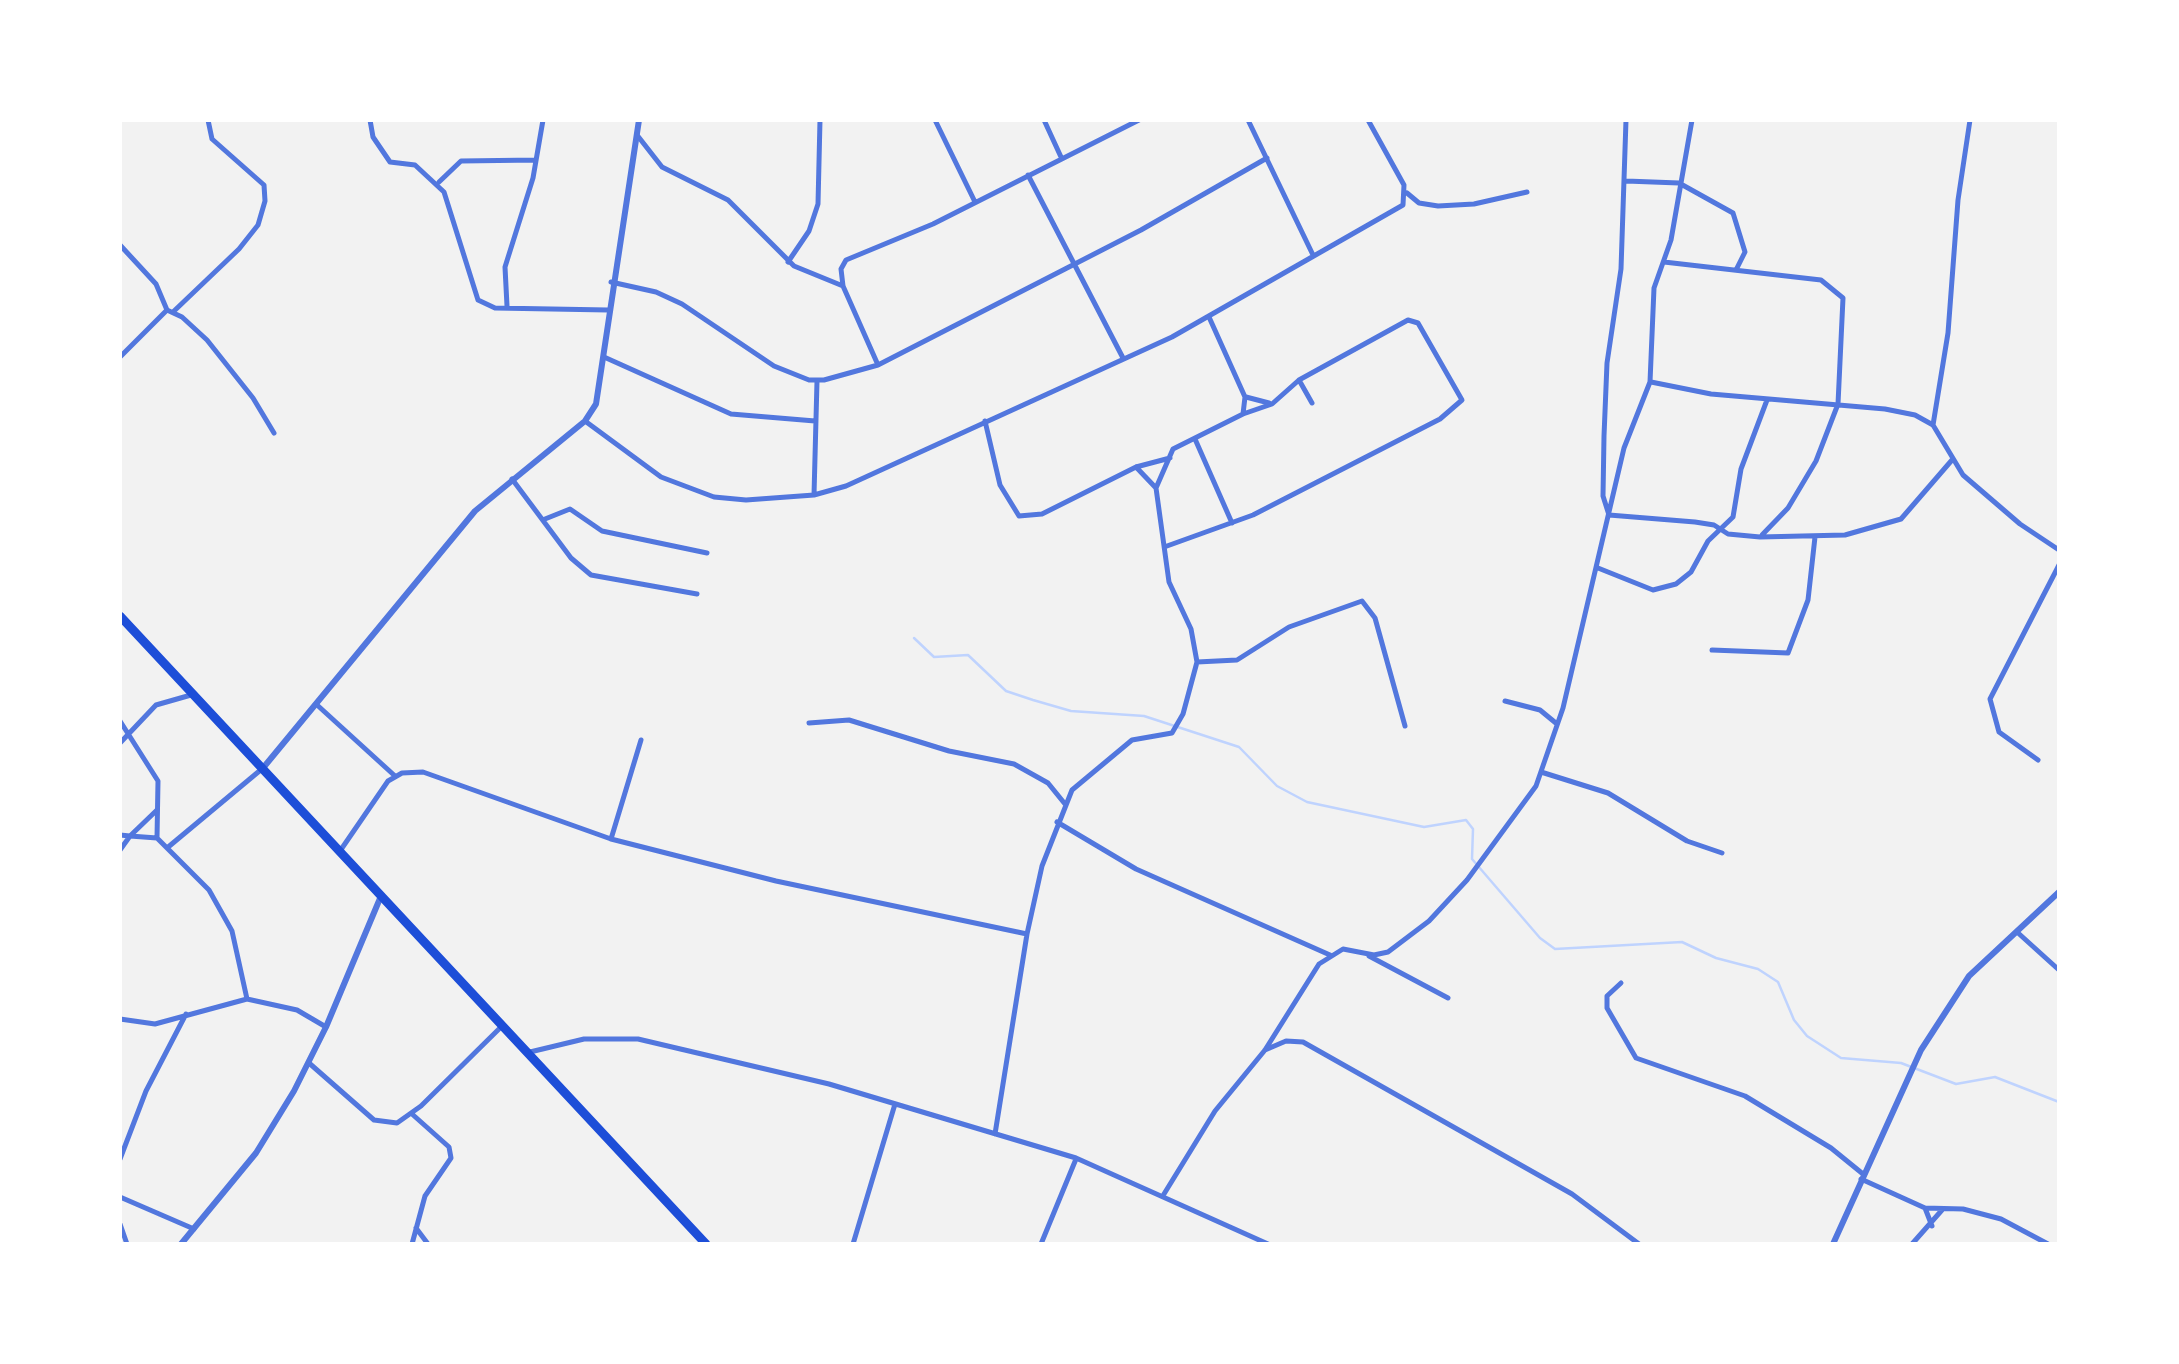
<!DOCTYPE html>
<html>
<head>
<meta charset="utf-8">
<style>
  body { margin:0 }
  #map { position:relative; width:2179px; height:1364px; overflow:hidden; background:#f2f2f2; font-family:"Archivo Narrow",sans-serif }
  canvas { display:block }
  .frame { position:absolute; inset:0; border:122px solid #fff; pointer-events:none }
</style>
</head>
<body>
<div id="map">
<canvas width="2179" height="1364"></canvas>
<div class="frame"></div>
</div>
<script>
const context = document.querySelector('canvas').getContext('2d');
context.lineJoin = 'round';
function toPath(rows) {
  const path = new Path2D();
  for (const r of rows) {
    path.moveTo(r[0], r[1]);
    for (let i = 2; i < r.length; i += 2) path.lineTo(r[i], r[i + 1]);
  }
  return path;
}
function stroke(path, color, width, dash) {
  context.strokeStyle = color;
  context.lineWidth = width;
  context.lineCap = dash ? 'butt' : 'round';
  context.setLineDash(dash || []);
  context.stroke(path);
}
const stream = toPath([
  [914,638,934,657,968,655,1006,691,1033,700,1071,711,1144,716,1239,747,1277,786,1307,802,1424,827,1466,820,1473,829,1472,859,1540,938,1555,949,1682,942,1716,958,1758,969,1778,982,1794,1020,1807,1036,1841,1058,1901,1063,1956,1084,1995,1077,2059,1102]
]);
const minor = toPath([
  [370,120,373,137,390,162,415,165,444,192,478,300,495,308,608,310],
  [935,120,975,202],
  [1044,120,1061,157],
  [1248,120,1313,255],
  [1626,120,1621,269,1607,363,1604,436,1603,496,1609,515,1695,522,1714,525,1728,534,1760,537,1845,535,1901,519,1952,460],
  [637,135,662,167,728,200,794,266,843,286],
  [1028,175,1123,358],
  [1626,181,1679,183,1733,213,1745,252,1736,270],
  [439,182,461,161,536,160],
  [1407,193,1419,203,1438,206,1474,204,1527,192],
  [120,245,156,284,167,310,120,357],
  [788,262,809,231,818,204,820,120],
  [1664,262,1821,280,1843,298,1838,404,1816,461,1788,508,1762,535],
  [611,282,656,292,682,304,774,366,809,380,824,380,878,365,1141,230,1267,158],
  [507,306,505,267,533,178,543,120],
  [167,310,182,317,207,340,253,398,274,433],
  [173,312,239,249,258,225,265,201,264,185,212,139,208,120],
  [604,357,731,414,815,421],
  [878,365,843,286,841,269,846,260,933,224,1139,120],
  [1299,380,1312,403],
  [1651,382,1711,394,1885,409,1915,415,1933,425,1963,475,2020,524,2059,550],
  [1246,397,1269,403],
  [585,421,661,477,714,497,746,500,814,495,846,486,1172,337,1403,205,1404,185,1368,120],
  [985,421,1000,485,1019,516,1042,514,1136,467,1170,458],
  [1933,425,1948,333,1958,200,1970,120],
  [1195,439,1232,523],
  [1136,467,1156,488],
  [512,479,571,558,591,575,697,594],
  [814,495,817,381],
  [545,519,570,509,602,531,707,553],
  [1167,546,1253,515,1440,419,1462,400,1418,323,1408,320,1299,380,1272,404,1243,414,1245,397,1209,317],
  [1598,568,1653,590,1676,584,1691,572,1708,541,1733,517,1741,469,1767,400],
  [1712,650,1788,653,1808,600,1815,537],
  [1197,662,1237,660,1289,627,1362,601,1375,618,1405,726],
  [1505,701,1540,710,1557,724],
  [316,704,395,776],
  [120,721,158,781,157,838],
  [809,723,849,720,949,751,1014,764,1048,783,1065,804],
  [120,743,156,705,191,695],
  [2038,760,1999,732,1990,699,2059,565],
  [1541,772,1608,793,1687,841,1722,853],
  [1057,822,1136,869,1330,955],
  [120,835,130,836,157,810],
  [611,839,641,740],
  [167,848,263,768],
  [120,850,130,836,157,838,209,890,232,931,247,999],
  [340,851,388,781,402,773,423,772,611,839,776,881,1027,934,995,1134],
  [2017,932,2059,970],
  [1027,934,1042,866,1072,790,1132,740,1172,733,1183,714,1197,662,1191,629,1169,582,1156,488,1173,449,1243,414],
  [1369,956,1448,998],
  [1621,983,1607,996,1607,1008,1636,1058,1745,1096,1831,1148,1863,1174],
  [120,1019,155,1024,247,999,297,1010,326,1027],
  [1265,1050,1286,1041,1303,1042,1572,1194,1639,1244],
  [530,1052,584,1039,638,1039,829,1084,1076,1158,1268,1244],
  [309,1063,374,1120,397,1123,421,1106,502,1026],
  [120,1159,146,1091,186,1014],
  [1861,1179,1925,1208,1963,1209,2001,1219,2048,1244],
  [1164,1194,1215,1111,1265,1050,1319,964,1343,949,1374,955,1388,952,1429,921,1467,880,1536,786,1563,708,1624,448,1650,382,1654,288,1671,240,1692,120],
  [120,1197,194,1229],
  [1925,1208,1932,1226],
  [120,1224,127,1244],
  [416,1228,428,1244],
  [412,1244,425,1196,451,1158,449,1147,412,1114],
  [853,1244,895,1104],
  [1041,1244,1076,1159],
  [1912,1244,1942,1210]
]);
const tertiary = toPath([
  [263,768,475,511,585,421,596,404,639,120],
  [181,1244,256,1153,294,1091,326,1027,381,896],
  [1833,1244,1921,1050,1969,976,2059,892]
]);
const trunk = toPath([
  [120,616,706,1244]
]);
stroke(stream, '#bfd3fe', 2.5);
stroke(minor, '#5277de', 5);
stroke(tertiary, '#5277de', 6);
stroke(trunk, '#1d4ed8', 9);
</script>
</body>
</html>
